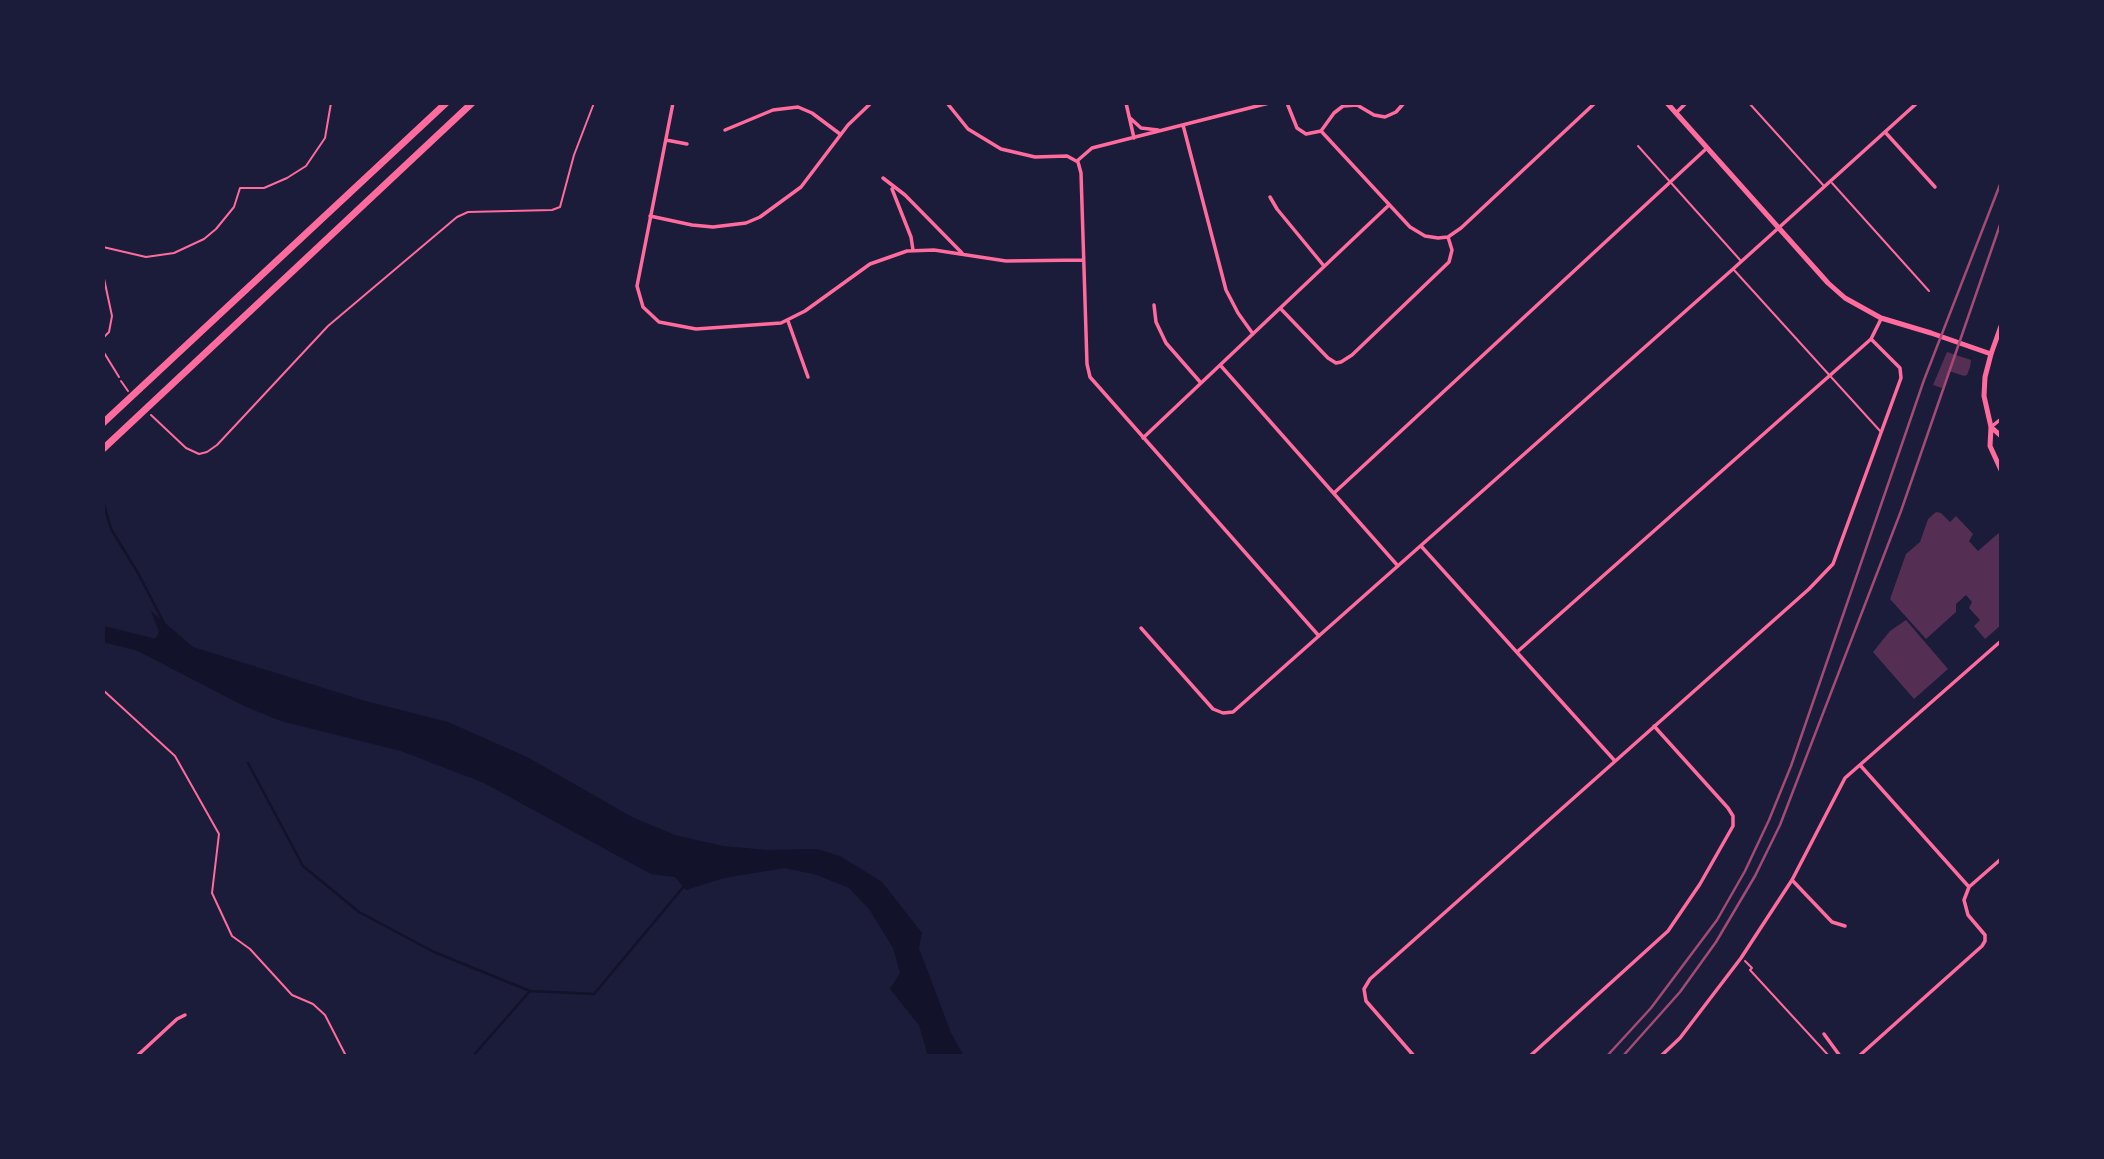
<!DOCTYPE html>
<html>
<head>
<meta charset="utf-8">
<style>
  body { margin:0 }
  #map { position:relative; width:2104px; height:1159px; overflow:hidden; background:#1b1b3a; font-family:"Work Sans",sans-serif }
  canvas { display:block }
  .frame { position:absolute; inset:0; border:105px solid #1b1b3a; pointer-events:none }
</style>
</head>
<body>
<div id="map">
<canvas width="2104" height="1159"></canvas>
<div class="frame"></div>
</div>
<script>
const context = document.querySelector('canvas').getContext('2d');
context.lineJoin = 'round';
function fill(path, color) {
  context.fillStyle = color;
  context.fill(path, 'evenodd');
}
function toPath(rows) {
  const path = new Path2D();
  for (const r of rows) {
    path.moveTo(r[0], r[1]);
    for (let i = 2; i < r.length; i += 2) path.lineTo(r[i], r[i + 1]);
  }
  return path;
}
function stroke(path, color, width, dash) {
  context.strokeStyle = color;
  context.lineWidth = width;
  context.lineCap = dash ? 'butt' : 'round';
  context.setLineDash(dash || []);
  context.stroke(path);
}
const water = toPath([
  [151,611,193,647,362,700,448,722,527,757,632,817,675,835,723,846,768,850,817,849,840,856,882,882,922,933,919,948,951,1033,964,1056,928,1056,919,1025,890,989,900,973,893,948,869,909,849,888,817,875,785,868,724,878,686,890,675,877,651,874,484,783,401,751,281,721,244,706,134,649,151,647,159,632]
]);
const stream = toPath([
  [103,501,111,529,138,573,165,625],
  [248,763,303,866,359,912,434,952,530,991,594,994,685,885],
  [473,1056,530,991]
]);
const river = toPath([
  [103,634,172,651]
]);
const building = toPath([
  [1947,352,1971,360,1970,367,1967,375,1964,376,1949,371,1942,388,1933,385],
  [1936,512,1941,513,1950,522,1956,516,1973,534,1969,541,1978,551,2001,531,2001,625,1985,639,1974,626,1980,620,1969,608,1972,602,1966,595,1956,604,1956,612,1926,639,1890,599,1906,554,1920,542,1928,519],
  [1906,620,1948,669,1914,699,1873,652,1890,631]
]);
const path = toPath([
  [103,247,146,257,174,253,204,239,216,229,234,207,240,188,264,188,287,178,306,166,325,138,331,103],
  [121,381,128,391],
  [151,415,186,448,199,454,207,452,217,445,328,326,457,217,468,212,552,210,560,207,574,155,594,103],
  [103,690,175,756,219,834,212,893,232,936,250,949,292,995,313,1004,325,1015,346,1056],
  [1745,961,1752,968,1750,970,1829,1056]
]);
const service = toPath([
  [1749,103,1824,186],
  [1638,146,1741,261],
  [1832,183,1929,291],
  [1734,270,1881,432],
  [103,274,112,316,109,332,103,338],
  [103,351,119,377]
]);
const minor = toPath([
  [673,103,637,286,643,307,659,322,696,329,781,323,805,311,870,264,907,251,934,250,1006,261,1083,260],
  [947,103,968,129,1001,149,1035,157,1067,156,1078,162,1081,173,1087,364,1090,377,1319,636],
  [1126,103,1134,138],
  [1287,103,1297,128,1306,134,1321,131],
  [1404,103,1396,112,1385,117,1374,115,1357,105,1343,106,1334,113,1321,131,1410,227,1425,236,1438,238,1448,237,1461,228,1595,103],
  [1676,113,1686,103],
  [1129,117,1141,128,1158,130],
  [1183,125,1226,290,1238,313,1253,334],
  [725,130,773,110,798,107,812,113,840,134],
  [1885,132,1935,187],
  [666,140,687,144],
  [1077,161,1092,148,1269,103],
  [883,178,905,195,962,253],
  [892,189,911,237,913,250],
  [1270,197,1277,209,1324,266],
  [650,216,692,225,713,227,746,223,760,217,801,187,848,125,871,103],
  [1154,305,1156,322,1166,343,1201,383],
  [1281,309,1328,358,1336,363,1341,362,1352,355,1449,262,1452,250,1448,237],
  [788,321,808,377],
  [1221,366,1398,566],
  [1991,427,2001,419],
  [1143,438,1389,205],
  [1334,493,1707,148],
  [1421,546,1615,761],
  [1141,628,1213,709,1223,713,1233,712,1733,269,1917,103],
  [1517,652,1862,347,1871,339,1881,319],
  [1860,765,1969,887],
  [1792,880,1832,922,1845,926],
  [1824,1034,1840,1056],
  [137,1056,177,1019,185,1015],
  [1414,1056,1366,1001,1364,989,1370,979,1809,589,1833,564,1901,378,1900,368,1871,339],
  [1530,1056,1668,931,1700,884,1733,826,1733,816,1728,808,1654,726],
  [1661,1056,1680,1038,1741,958,1792,880,1845,778,2001,641],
  [1859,1056,1982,946,1985,941,1985,935,1968,915,1964,900,1969,887,2001,859]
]);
const tertiary = toPath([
  [1991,354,2001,326]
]);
const secondary = toPath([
  [1667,103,1828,283,1845,298,1881,318,1931,333,1991,354,1985,377,1984,396,1991,427,1990,446,2001,470],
  [1991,427,2001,436]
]);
const motorway = toPath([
  [103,423,446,103],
  [103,449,472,103]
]);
const rail = toPath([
  [1607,1056,1651,1008,1717,920,1745,871,1769,820,1791,766,1924,380,2001,182],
  [1623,1056,1680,992,1716,942,1755,876,1780,825,1901,511,2001,222]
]);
fill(water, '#12122b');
stroke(stream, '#12122b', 2.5);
stroke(river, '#12122b', 16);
fill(building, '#542f53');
stroke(path, '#ff6b9d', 2);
stroke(service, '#ff6b9d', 2);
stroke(minor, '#ff6b9d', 3.5);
stroke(tertiary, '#ff6b9d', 5);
stroke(secondary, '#ff6b9d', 5);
stroke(motorway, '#ff6b9d', 7);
stroke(rail, '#a44b75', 2.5);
</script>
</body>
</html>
